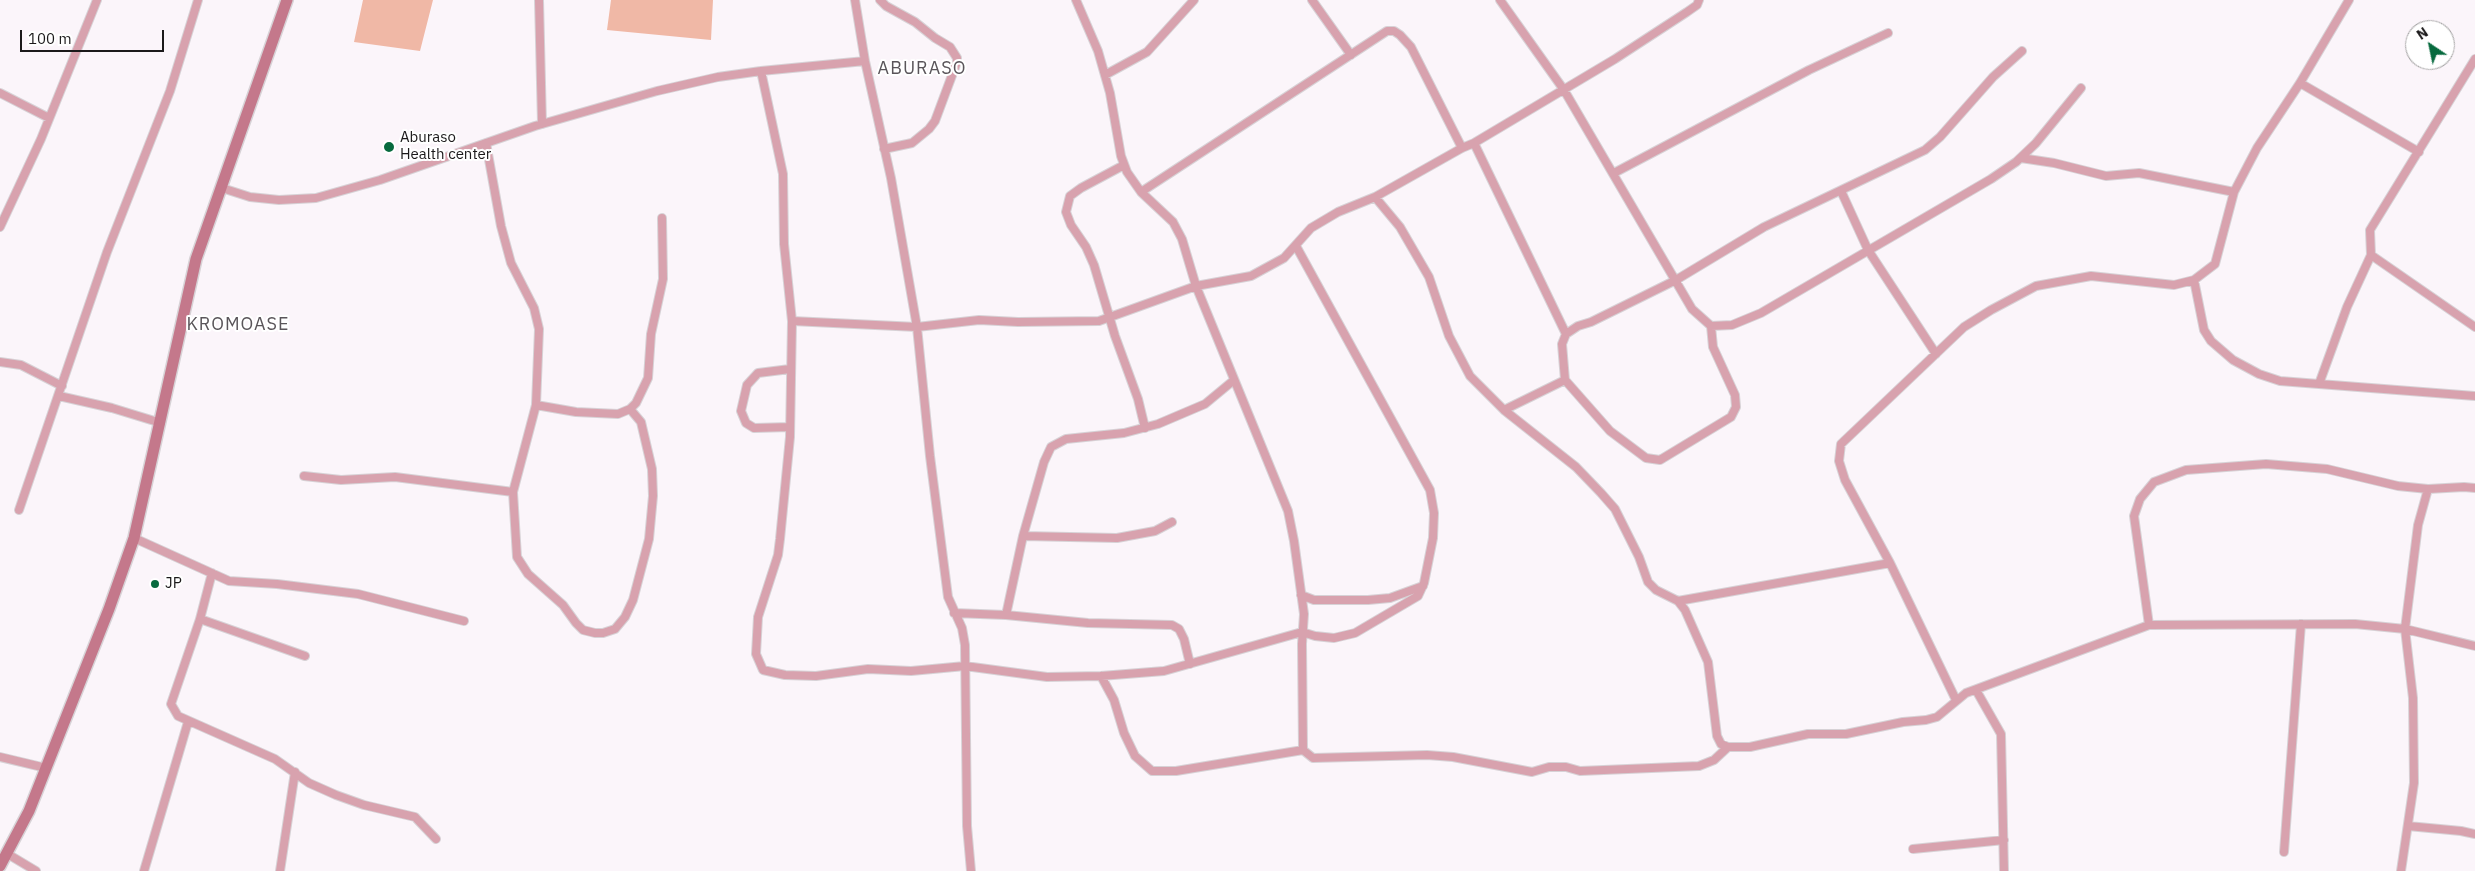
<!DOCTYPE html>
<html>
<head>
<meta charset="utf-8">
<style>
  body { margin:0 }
  #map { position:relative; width:2475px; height:871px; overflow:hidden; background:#fbf5fa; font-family:"IBM Plex Sans",sans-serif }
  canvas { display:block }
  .north { position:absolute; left:2405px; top:20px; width:50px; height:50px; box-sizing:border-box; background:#fff; border:1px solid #a4a3a3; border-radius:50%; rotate:326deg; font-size:14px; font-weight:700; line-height:20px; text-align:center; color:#1b191a }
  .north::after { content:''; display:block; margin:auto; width:18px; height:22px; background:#076a3e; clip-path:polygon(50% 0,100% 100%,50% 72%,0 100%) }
  .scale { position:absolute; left:20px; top:30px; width:144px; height:22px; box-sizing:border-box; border:2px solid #1b191a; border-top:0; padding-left:6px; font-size:15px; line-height:18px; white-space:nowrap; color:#1b191a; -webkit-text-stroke:4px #fff; paint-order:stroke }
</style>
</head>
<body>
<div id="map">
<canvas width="2475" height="871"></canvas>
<div class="north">N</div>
<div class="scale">100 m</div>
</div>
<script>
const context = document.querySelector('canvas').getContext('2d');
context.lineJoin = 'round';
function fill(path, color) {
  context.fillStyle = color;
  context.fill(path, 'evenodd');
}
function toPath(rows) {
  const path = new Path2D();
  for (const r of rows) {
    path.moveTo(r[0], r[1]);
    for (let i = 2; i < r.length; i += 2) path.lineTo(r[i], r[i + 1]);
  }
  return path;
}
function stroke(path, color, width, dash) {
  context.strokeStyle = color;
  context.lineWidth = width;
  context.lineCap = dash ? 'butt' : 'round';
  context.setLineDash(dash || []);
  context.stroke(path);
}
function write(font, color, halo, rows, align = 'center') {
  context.font = font + ' "IBM Plex Sans",sans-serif';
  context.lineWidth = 4;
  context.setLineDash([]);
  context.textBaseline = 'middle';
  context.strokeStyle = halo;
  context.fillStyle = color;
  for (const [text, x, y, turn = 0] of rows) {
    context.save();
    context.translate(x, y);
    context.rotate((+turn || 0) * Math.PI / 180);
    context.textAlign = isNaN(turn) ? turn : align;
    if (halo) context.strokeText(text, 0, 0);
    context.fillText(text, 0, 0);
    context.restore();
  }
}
const green = toPath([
  [363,0,433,0,420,51,354,42],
  [611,0,713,0,711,40,607,30]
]);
const street = toPath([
  [539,0,542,124],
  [855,0,865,61,891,178,917,327,930,456,948,597,962,628,965,645,967,826,971,871],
  [880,0,886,6,915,22,935,38,950,47,957,58,957,62,935,121,929,129,912,143,884,149],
  [1076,0,1098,51,1110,93,1121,156,1127,172,1141,192,1173,222,1182,239,1196,286,1288,511,1294,541,1304,614,1302,644,1303,750,1313,758,1427,755,1453,757,1532,772,1549,767,1566,767,1580,771,1699,766,1714,760,1728,747],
  [1312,0,1351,55],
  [1500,0,1564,90,1692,309,1711,326,1732,325,1761,313,1991,179,2016,162,2036,143,2081,88],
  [761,71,783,174,784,244,792,321,790,437,780,539,778,555,758,617,756,654,763,670,785,675,816,676,868,669,911,671,965,666,1047,677,1101,676,1164,671,1302,632,1315,636,1334,638,1355,633,1418,596,1424,583,1433,538,1434,513,1430,490,1296,246],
  [1105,75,1147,52,1194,0],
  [2300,83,2419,152],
  [0,93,49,118],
  [486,143,501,226,511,263,534,308,539,329,536,405,513,492,517,557,528,574,563,605,576,623,583,630,595,633,603,633,615,629,625,617,633,600,649,539,653,496,652,469,641,422,630,409],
  [1474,143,1566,334],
  [2021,158,2054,163,2106,176,2139,173,2234,192],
  [1124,165,1081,188,1070,196,1066,212,1071,225,1086,247,1094,265,1115,336,1138,399,1145,428],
  [1614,173,1809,70,1888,33],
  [222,188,250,197,279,200,316,198,380,180,535,126,657,91,718,77,761,71,865,61],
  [1841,191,1868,250,1936,354],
  [1141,192,1387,31,1394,31,1400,35,1411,47,1462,148],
  [1375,197,1400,227,1429,277,1449,336,1470,376,1504,410,1576,467,1601,493,1615,509,1639,557,1648,582,1656,590,1678,601,1685,610,1708,662,1717,736,1721,744,1728,747,1750,747,1808,734,1846,734,1903,722,1926,720,1937,717,1966,693,2149,625,2355,624,2405,629,2475,646],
  [0,227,41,139,97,0],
  [2371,255,2475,327],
  [2194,280,2204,330,2211,341,2233,360,2259,374,2280,381,2475,396],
  [792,321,917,327,979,320,1018,322,1099,321,1196,286,1251,276,1284,258,1311,228,1338,212,1375,197,1462,148,1474,143,1615,59,1687,12,1697,5,1699,0],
  [0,362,21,365,62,386],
  [790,369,758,373,747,385,741,411,746,423,754,428,790,427],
  [1565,380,1610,431,1646,458,1660,460,1731,417,1736,407,1735,395,1713,347,1711,326],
  [2319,384,2347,307,2371,255,2370,230,2475,59],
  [59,396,112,408,161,423],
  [536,405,576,412,618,414,630,409,636,403,648,378,651,334,663,279,662,218],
  [1504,410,1565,380,1562,344,1566,334,1578,326,1591,322,1676,280,1764,227,1925,150,1940,137,1993,77,2022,51],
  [304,476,341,480,395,477,513,492],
  [19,510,107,252,170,91,198,0],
  [1023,536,1117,538,1155,531,1172,522],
  [134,538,229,581,277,584,358,594,464,621],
  [212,573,200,619,171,704,178,716,275,759,309,783,336,795,364,805,415,817,436,839],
  [1301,595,1314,600,1368,600,1390,598,1423,586],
  [1678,601,1890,563],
  [954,613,1006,615,1023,536,1044,462,1051,447,1066,439,1124,433,1158,424,1205,404,1234,380],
  [1006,615,1088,623,1172,625,1179,629,1184,639,1190,664],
  [200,619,305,656],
  [2149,625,2134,516,2140,499,2154,482,2186,470,2266,464,2327,469,2398,486,2428,489,2464,487,2475,488],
  [1101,676,1114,700,1124,733,1135,756,1152,771,1176,771,1303,750],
  [1976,690,2001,734,2004,871],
  [1956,700,1890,563,1845,480,1839,461,1841,444,1964,327,1991,310,2036,286,2091,276,2174,285,2194,280,2215,264,2234,192,2257,148,2300,83,2349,0],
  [0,757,46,768],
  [2408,826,2461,831,2475,834],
  [1913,849,2004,840],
  [2284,852,2301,624],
  [6,853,36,871],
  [144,871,188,722],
  [280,871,295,772],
  [2401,871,2414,783,2413,698,2405,629,2418,525,2428,489]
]);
const secondary = toPath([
  [0,866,29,811,46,768,109,609,134,538,196,259,287,0]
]);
const markers = [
  [389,147,6,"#076a3e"],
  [155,584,5,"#076a3e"]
];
const poiNames = [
  ["Aburaso",400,138],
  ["Health center",400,155],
  ["JP",165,584]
];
const quarterNames = [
  ["ABURASO",922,69],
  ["KROMOASE",238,325]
];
fill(green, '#f0b8a6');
stroke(street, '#d7d2d6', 10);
stroke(secondary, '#d7d2d6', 14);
stroke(street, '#d8a2ae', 8);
stroke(secondary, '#c4788b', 11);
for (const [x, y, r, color] of markers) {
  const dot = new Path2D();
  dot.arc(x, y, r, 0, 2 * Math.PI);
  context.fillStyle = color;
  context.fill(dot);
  stroke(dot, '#fff', 2);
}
write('15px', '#1b191a', '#fff', poiNames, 'left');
context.letterSpacing = '1px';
write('18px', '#5a555a', '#fff', quarterNames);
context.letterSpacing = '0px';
</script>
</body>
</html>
